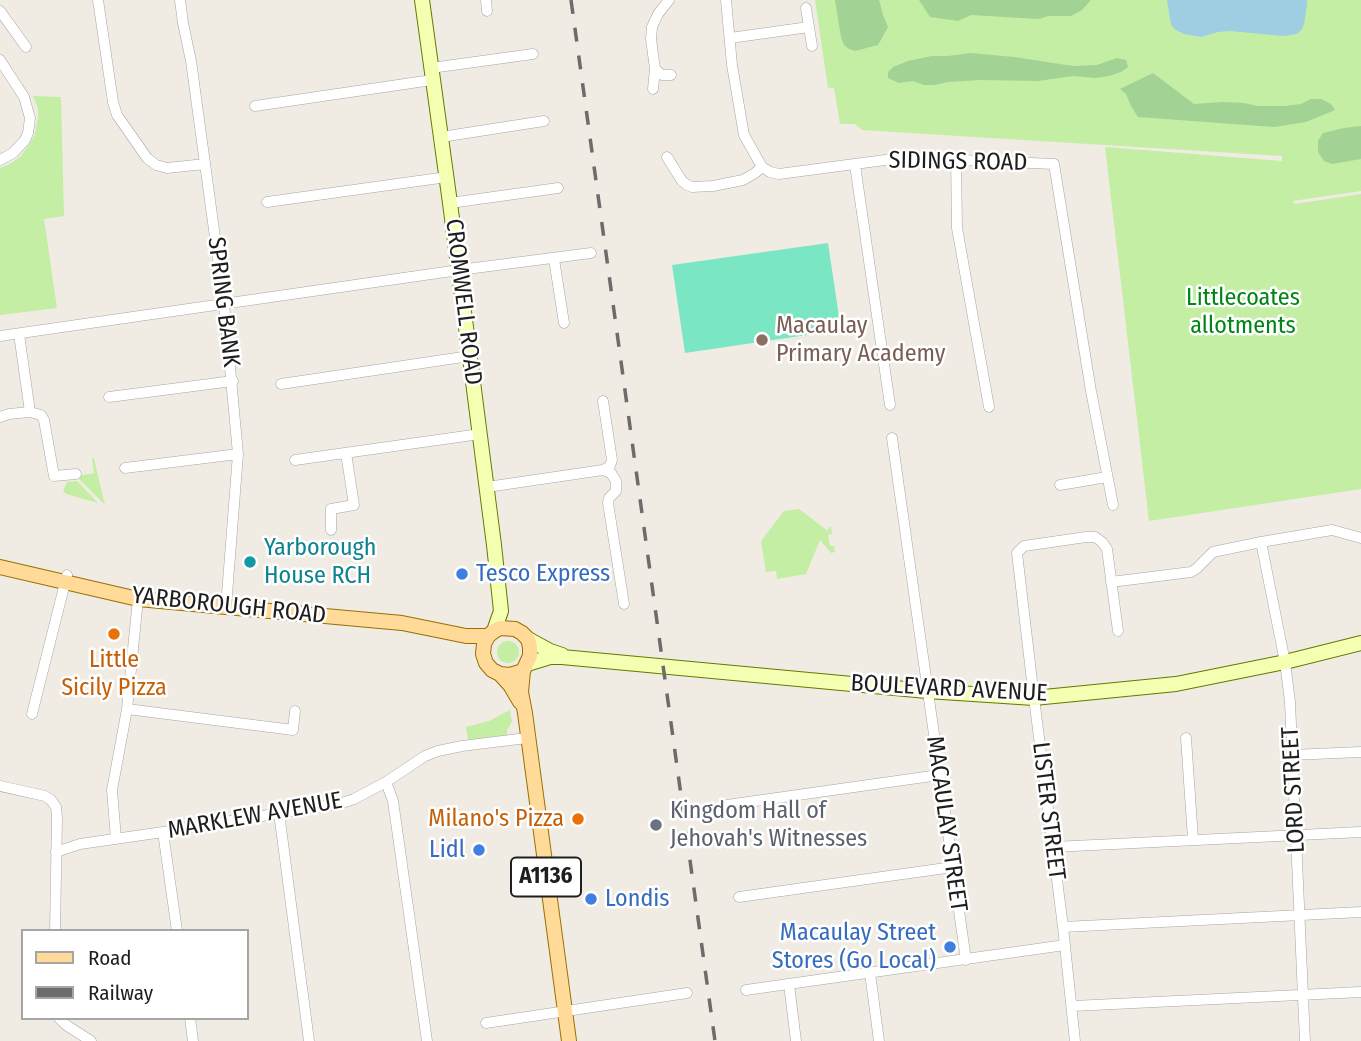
<!DOCTYPE html>
<html>
<head>
<meta charset="utf-8">
<style>
  body { margin:0 }
  #map { position:relative; width:1361px; height:1041px; overflow:hidden; background:#f0ece3; font-family:"Fira Sans Condensed",sans-serif }
  canvas { display:block }
  .legend { position:absolute; left:21px; top:929px; width:228px; height:91px; box-sizing:border-box; background:#fff; border:2px solid #a5a5a5; margin:0; padding:9px 12px; list-style:none; font-size:21px; color:#1e1e1e }
  .legend li { display:flex; align-items:center; gap:14px; height:35px }
  .legend b { width:35px; border:2px solid #a5a5a5 }
</style>
</head>
<body>
<div id="map">
<canvas width="1361" height="1041"></canvas>
<ul class="legend">
<li><b style="height:9px;background:#ffda98"></b>Road</li>
<li><b style="height:9px;background:#6c6c6c"></b>Railway</li>
</ul>
</div>
<script>
const context = document.querySelector('canvas').getContext('2d');
context.lineJoin = 'round';
function fill(path, color) {
  context.fillStyle = color;
  context.fill(path, 'evenodd');
}
function toPath(rows) {
  const path = new Path2D();
  for (const r of rows) {
    if (r.length === 3) {
      path.moveTo(r[0] + r[2], r[1]);
      path.arc(r[0], r[1], r[2], 0, 2 * Math.PI);
      continue;
    }
    path.moveTo(r[0], r[1]);
    for (let i = 2; i < r.length; i += 2) path.lineTo(r[i], r[i + 1]);
  }
  return path;
}
function stroke(path, color, width, dash) {
  context.strokeStyle = color;
  context.lineWidth = width;
  context.lineCap = dash ? 'butt' : 'round';
  context.setLineDash(dash || []);
  context.stroke(path);
}
function write(font, color, halo, rows, align = 'center') {
  context.font = font + ' "Fira Sans Condensed",sans-serif';
  context.lineWidth = 5;
  context.setLineDash([]);
  context.textBaseline = 'middle';
  context.strokeStyle = halo;
  context.fillStyle = color;
  for (const [text, x, y, turn = 0] of rows) {
    context.save();
    context.translate(x, y);
    context.rotate((+turn || 0) * Math.PI / 180);
    context.textAlign = isNaN(turn) ? turn : align;
    if (halo) context.strokeText(text, 0, 0);
    context.fillText(text, 0, 0);
    context.restore();
  }
}
const grass = toPath([
  [815,0,1361,0,1361,191,1293,201,1294,204,1361,194,1361,489,1149,521,1105,147,1282,161,1282,156,862,130,855,124,840,124,834,88,828,88],
  [33,96,61,97,64,216,44,219,57,308,0,315,0,168,10,164,21,156,34,137,38,118,38,109],
  [94,458,98,476,105,505,79,479,78,476,94,473,92,459],
  [77,481,98,503,66,494,63,491,67,482],
  [799,509,828,531,829,527,831,527,832,534,828,535,830,546,834,546,835,552,831,553,820,540,806,574,777,579,776,571,766,572,761,541,784,511],
  [508,652,11],
  [510,710,512,722,507,730,507,735,468,740,466,727,489,721]
]);
const forest = toPath([
  [835,0,879,0,883,15,888,27,878,45,855,51,849,49,844,45,841,37],
  [919,0,1091,0,1082,10,1071,16,1048,16,1039,19,971,15,958,21,930,17],
  [970,53,1014,57,1073,66,1097,65,1117,58,1126,60,1128,67,1121,72,1109,76,1095,78,1073,76,1038,81,980,80,948,82,935,85,924,85,913,81,899,83,888,78,888,72,893,67,908,61,932,56,948,56],
  [1153,73,1194,104,1223,102,1243,103,1258,106,1285,106,1301,104,1311,99,1321,99,1331,104,1335,110,1306,122,1274,127,1138,117,1131,106,1126,94,1120,89],
  [1361,126,1361,159,1332,164,1324,161,1318,152,1318,141,1323,133,1344,128]
]);
const pitch = toPath([
  [828,243,841,330,685,353,672,265]
]);
const water = toPath([
  [1167,0,1307,0,1307,5,1304,24,1302,29,1297,34,1284,36,1230,31,1218,32,1201,37,1184,34,1174,29,1171,24]
]);
const street = toPath([
  [98,0,113,102,117,115,147,158,156,165,167,168,205,164],
  [180,0,183,23,191,61,224,303,238,454,226,607],
  [486,0,487,11],
  [726,0,732,65,744,135,762,167,770,172,779,174,885,160,914,158,1054,164,1091,391,1113,505],
  [806,8,812,46],
  [0,11,26,47],
  [730,38,809,27],
  [0,60,24,97,30,118,28,133,25,140,13,153,0,160],
  [431,68,533,54],
  [655,69,662,75,671,75],
  [653,89,655,69,651,39,652,27,658,14,669,0],
  [255,106,432,80],
  [441,137,544,121],
  [667,157,682,181,687,185,692,187,713,186,743,180,755,173,762,167],
  [956,159,957,228,989,407],
  [855,165,890,405],
  [267,202,447,177],
  [450,203,558,188],
  [554,259,564,323],
  [19,334,30,412,41,415,44,420,54,476,76,474],
  [0,336,459,270,591,253],
  [281,384,470,356],
  [109,397,233,381],
  [0,417,9,414,30,412],
  [892,438,966,960],
  [295,460,480,434],
  [125,468,238,454],
  [603,470,611,473,616,481,616,491,609,498,608,503,624,604],
  [1060,485,1107,477],
  [487,487,603,470,610,466,612,460,603,401],
  [331,530,331,509,354,505,346,453],
  [1261,542,1285,662,1290,702,1305,1041],
  [1111,582,1191,572,1196,569,1213,552,1261,542,1332,530,1361,538],
  [127,709,293,730,295,711],
  [32,714,67,575],
  [1186,738,1193,839],
  [1291,755,1361,752],
  [386,782,393,801,427,1041],
  [0,786,45,796,51,800,56,807,57,817,55,931],
  [727,805,939,775],
  [279,813,309,1041],
  [163,832,177,931],
  [116,839,112,790,127,709,138,599],
  [1053,847,1361,832],
  [56,852,80,844,163,832,342,803,354,799,386,782,425,756,438,751,462,746,527,738],
  [739,897,953,867],
  [1063,927,1361,912],
  [870,973,879,1041],
  [789,984,796,1041],
  [746,990,1065,945],
  [1073,1006,1361,992],
  [59,1018,66,1025,91,1041],
  [190,1018,193,1041],
  [486,1023,687,993],
  [1075,1041,1063,927,1034,698,1017,553,1024,546,1086,537,1095,537,1102,542,1107,549,1118,631]
]);
const secondary = toPath([
  [422,0,450,203,494,545,501,611,494,631],
  [528,639,550,651,562,655],
  [527,664,550,657,562,657,927,691,1034,698,1176,684,1285,662,1361,643]
]);
const primary = toPath([
  [0,567,138,599,402,623,466,636,488,636],
  [523,671,521,692,525,713,569,1041],
  [500,674,510,675,523,671,530,656,530,647,528,639,522,633,515,629,500,628,494,631,488,636,484,644,483,654,486,663,492,670,500,674,510,685,520,702]
]);
const rail = toPath([
  [571,0,715,1041]
]);
const markers = [
  [762,340,7,"#8d6e63"],
  [250,562,7,"#0f9aa8"],
  [462,574,7,"#3f7fe0"],
  [114,634,7,"#e8710a"],
  [578,819,7,"#e8710a"],
  [656,825,7,"#6b7280"],
  [479,850,7,"#3f7fe0"],
  [591,899,7,"#3f7fe0"],
  [950,947,7,"#3f7fe0"]
];
const shields = [
  [546,877,70]
];
const shieldNames = [
  ["A1136",546,877]
];
const streetNames = [
  ["SIDINGS ROAD",958,162,1],
  ["SPRING BANK",223,302,83],
  ["CROMWELL ROAD",463,302,83],
  ["YARBOROUGH ROAD",229,606,6],
  ["BOULEVARD AVENUE",949,689,3],
  ["LORD STREET",1294,790,-93],
  ["LISTER STREET",1048,811,83],
  ["MARKLEW AVENUE",255,816,-10],
  ["MACAULAY STREET",946,824,82]
];
const parkNames = [
  ["Littlecoates",1243,298],
  ["allotments",1243,326]
];
const educationNames = [
  ["Macaulay",776,326],
  ["Primary Academy",776,354]
];
const cultureNames = [
  ["Yarborough",264,548],
  ["House RCH",264,576]
];
const shopNames = [
  ["Tesco Express",476,574],
  ["Lidl",465,850,"right"],
  ["Londis",605,899],
  ["Macaulay Street",936,933,"right"],
  ["Stores (Go Local)",936,961,"right"]
];
const foodNames = [
  ["Little",114,660],
  ["Sicily Pizza",114,688],
  ["Milano's Pizza",564,819,"right"]
];
const worshipNames = [
  ["Kingdom Hall of",670,811],
  ["Jehovah's Witnesses",670,839]
];
fill(grass, '#c3eea4');
fill(forest, '#a2d294');
fill(pitch, '#7ae6c4');
fill(water, '#9fcde1');
stroke(street, '#a5a5a5', 11);
stroke(secondary, '#637900', 16);
stroke(primary, '#977000', 16);
stroke(street, '#fff', 10);
stroke(secondary, '#f5ffb2', 14);
stroke(primary, '#ffda98', 14);
stroke(rail, '#6c6c6c', 3.5, [14, 14]);
for (const [x, y, r, color] of markers) {
  const dot = new Path2D();
  dot.arc(x, y, r, 0, 2 * Math.PI);
  context.fillStyle = color;
  context.fill(dot);
  stroke(dot, '#fff', 2.5);
}
for (const [x, y, w] of shields) {
  const box = new Path2D();
  box.roundRect(x - w / 2, y - 19.5, w, 39, 5);
  context.fillStyle = '#fff';
  context.fill(box);
  stroke(box, '#1e1e1e', 2);
}
write('bold 23px', '#1e1e1e', null, shieldNames);
write('24px', '#1e1e1e', '#fff', streetNames);
write('24px', '#028517', '#fff', parkNames);
write('24px', '#785e54', '#fff', educationNames, 'left');
write('24px', '#0d838f', '#fff', cultureNames, 'left');
write('24px', '#366cbe', '#fff', shopNames, 'left');
write('24px', '#c56008', '#fff', foodNames);
write('24px', '#5b616d', '#fff', worshipNames, 'left');
</script>
</body>
</html>
